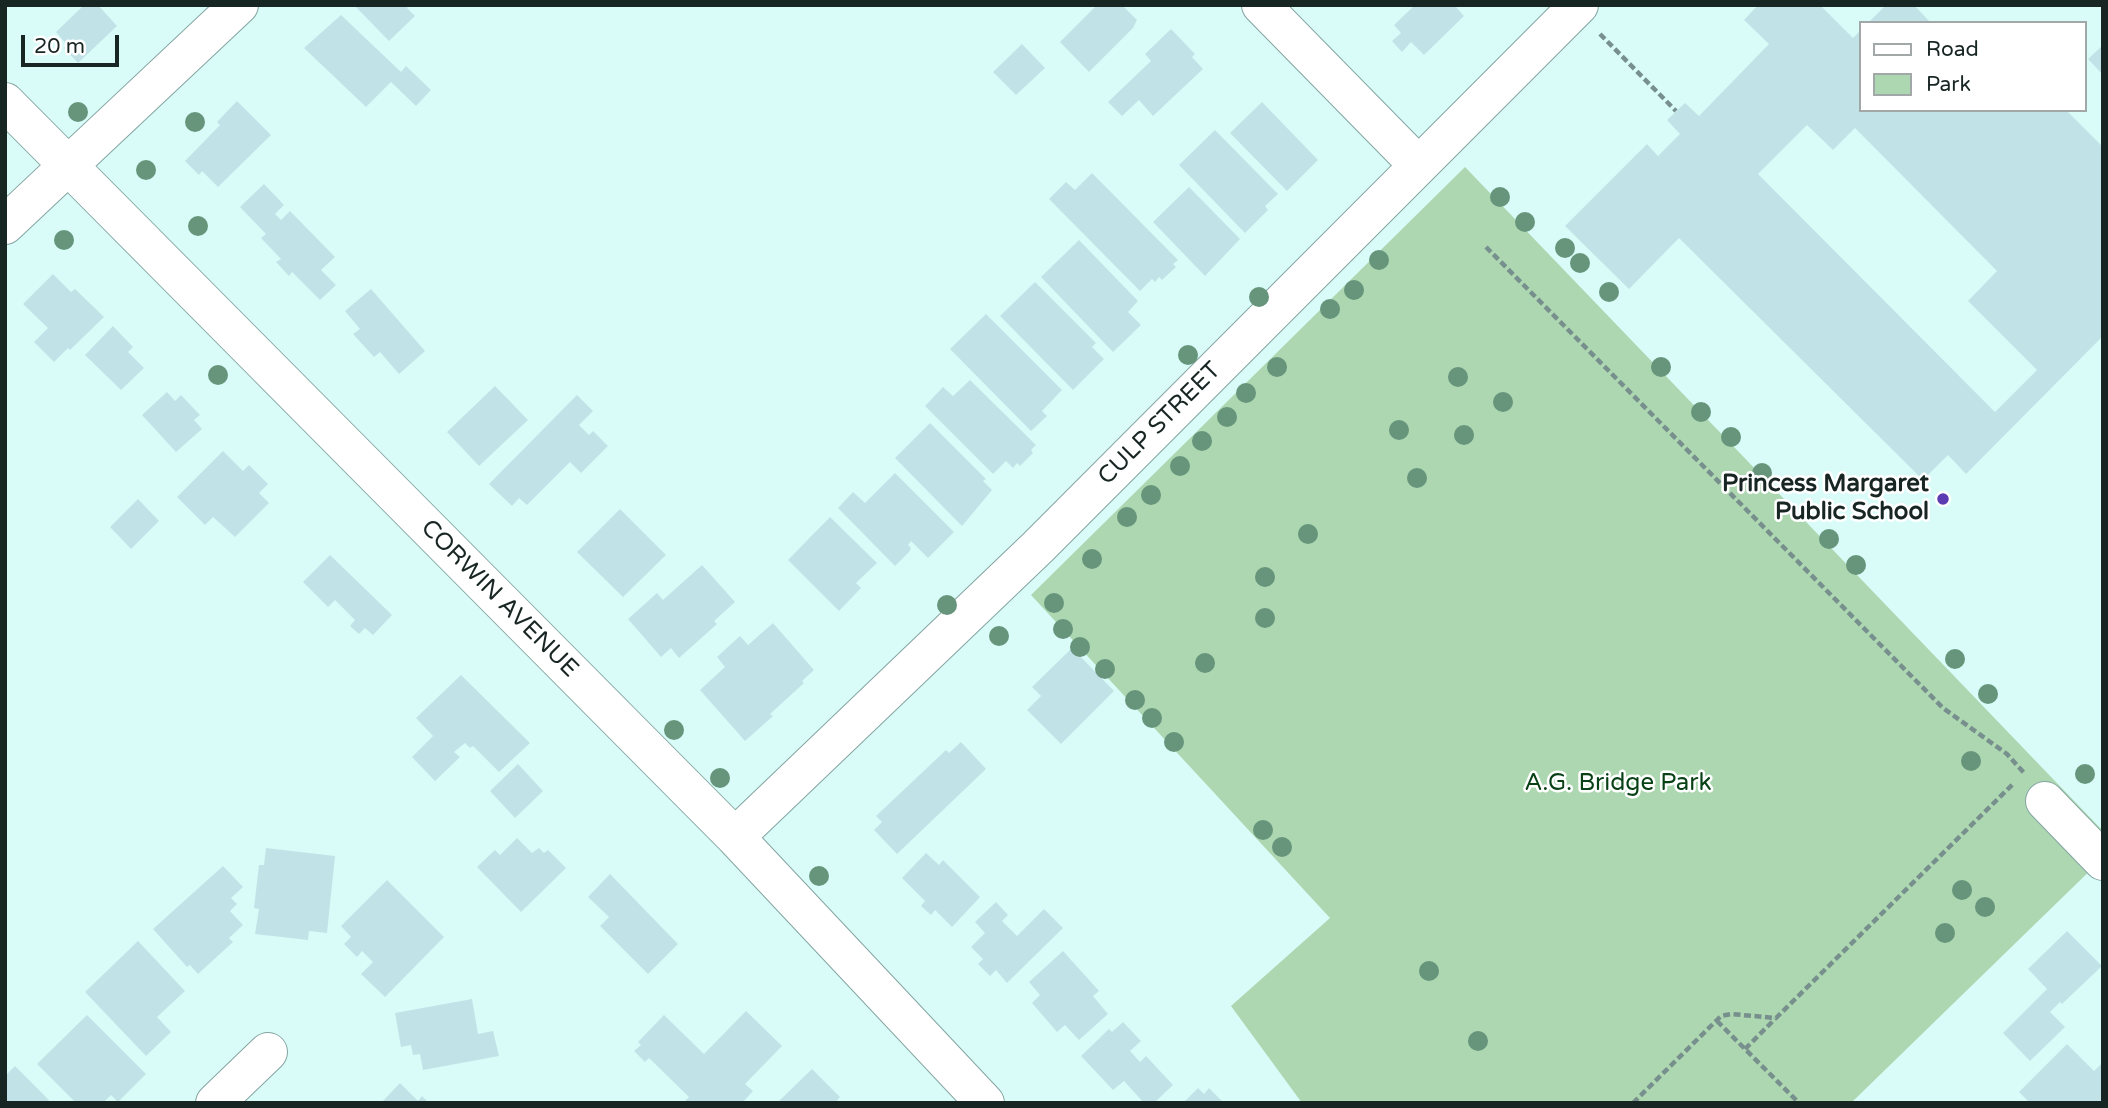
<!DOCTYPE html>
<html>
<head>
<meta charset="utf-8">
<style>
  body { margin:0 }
  #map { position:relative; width:2108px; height:1108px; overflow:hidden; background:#d9fcf8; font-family:"Varela Round",sans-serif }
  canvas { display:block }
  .frame { position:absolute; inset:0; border:7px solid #172523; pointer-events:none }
  .legend { position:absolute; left:1859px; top:21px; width:228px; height:91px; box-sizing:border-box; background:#fff; border:2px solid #a2a8a7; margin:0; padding:9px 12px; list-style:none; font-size:21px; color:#172523 }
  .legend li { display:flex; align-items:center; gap:14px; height:35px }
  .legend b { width:35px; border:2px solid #a2a8a7 }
  .scale { position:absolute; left:21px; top:35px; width:98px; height:32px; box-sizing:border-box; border:4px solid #172523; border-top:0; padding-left:9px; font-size:21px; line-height:24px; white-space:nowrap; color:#172523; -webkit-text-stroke:5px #fff; paint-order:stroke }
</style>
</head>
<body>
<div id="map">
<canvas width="2108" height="1108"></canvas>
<div class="frame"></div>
<ul class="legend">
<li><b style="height:9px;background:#fff"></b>Road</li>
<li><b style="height:19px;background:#add7b1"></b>Park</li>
</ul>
<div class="scale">20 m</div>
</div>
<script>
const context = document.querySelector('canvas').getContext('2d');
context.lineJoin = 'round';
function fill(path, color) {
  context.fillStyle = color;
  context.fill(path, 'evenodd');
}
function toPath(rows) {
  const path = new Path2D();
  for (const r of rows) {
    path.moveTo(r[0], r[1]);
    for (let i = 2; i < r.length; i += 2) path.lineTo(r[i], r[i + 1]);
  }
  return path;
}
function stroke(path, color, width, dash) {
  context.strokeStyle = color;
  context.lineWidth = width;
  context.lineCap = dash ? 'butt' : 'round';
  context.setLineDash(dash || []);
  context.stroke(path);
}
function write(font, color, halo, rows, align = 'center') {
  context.font = font + ' "Varela Round",sans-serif';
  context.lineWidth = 5;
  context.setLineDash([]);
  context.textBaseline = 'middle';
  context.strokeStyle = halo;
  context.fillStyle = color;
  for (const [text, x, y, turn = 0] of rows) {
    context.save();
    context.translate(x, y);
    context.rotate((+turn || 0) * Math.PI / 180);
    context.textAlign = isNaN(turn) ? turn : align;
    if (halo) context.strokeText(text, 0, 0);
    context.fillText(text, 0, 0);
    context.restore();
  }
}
const green = toPath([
  [1465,167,2103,831,2103,858,1851,1103,1302,1103,1231,1006,1330,918,1031,595]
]);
const building = toPath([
  [84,5,98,5,117,26,78,63,64,48,67,45,56,32],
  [354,5,409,5,407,8,415,16,389,41],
  [1097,5,1122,5,1137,20,1133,28,1089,72,1060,42],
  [1415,5,1458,5,1456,7,1464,16,1424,55,1411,42,1402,52,1392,41,1401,33,1394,25],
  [1758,5,1820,5,1853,38,1861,30,1861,110,2066,110,2103,147,2103,336,1966,474,1948,455,1923,480,1679,238,1629,289,1565,226,1647,144,1658,156,1680,134,1667,120,1685,103,1699,116,1769,44,1744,20],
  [1807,125,1833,150,1855,128,1997,271,1968,301,2037,370,1995,412,1758,174],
  [1886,5,1914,5,1931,23,1868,23],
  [341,15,401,72,406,66,431,90,416,106,391,82,366,107,304,48],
  [1171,29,1195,54,1192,57,1203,69,1153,116,1139,100,1122,116,1108,102,1151,61,1145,54],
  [1022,44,1045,68,1016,95,993,72],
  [2103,45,2103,75,2088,59],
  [237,101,271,135,218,187,202,171,199,175,185,161,220,125,217,122],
  [1262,102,1318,160,1287,191,1230,133],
  [1215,130,1278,194,1265,206,1268,210,1245,233,1179,165],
  [1092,173,1178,260,1173,264,1176,267,1162,280,1159,277,1155,282,1152,279,1140,291,1049,199,1066,182,1075,190],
  [264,184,284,205,275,214,281,220,290,211,335,257,321,270,336,285,320,300,292,272,289,276,276,262,281,259,261,238,266,234,240,207],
  [1189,187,1240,239,1205,276,1153,222],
  [1079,240,1138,301,1128,312,1141,325,1113,352,1041,277],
  [53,274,71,292,75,289,104,317,70,350,68,348,54,362,34,342,48,328,23,304],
  [1035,282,1096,343,1092,347,1104,359,1073,390,1000,316],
  [371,289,425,351,399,374,380,352,374,357,353,334,360,329,345,311],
  [986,314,1062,390,1042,411,1047,416,1031,431,950,349],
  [113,326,133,347,128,352,144,368,121,390,85,355],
  [970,380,1036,445,1031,450,1033,453,1020,466,1017,463,1013,468,1006,461,993,474,925,406,943,387,953,396],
  [495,386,528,420,479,466,447,432],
  [167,392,175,401,181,395,200,415,194,420,202,429,176,452,142,415],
  [577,395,593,411,579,425,589,435,593,431,608,446,581,473,570,462,527,505,519,498,512,506,489,484],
  [930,423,986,479,983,481,992,490,962,526,895,458],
  [223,451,243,471,249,465,268,484,259,493,269,503,235,537,213,517,205,525,177,497],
  [895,473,954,532,928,558,911,541,908,545,911,548,909,552,895,566,838,508,853,492,865,503],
  [138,499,159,521,131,549,110,527],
  [620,509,666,555,623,597,577,552],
  [830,517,877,563,856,583,861,588,839,611,788,560],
  [330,555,392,615,373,635,365,628,359,634,350,626,355,620,335,600,328,607,303,582],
  [702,565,735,602,714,621,717,624,679,658,671,648,661,657,628,619,657,593,663,600],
  [773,623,814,670,802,681,804,683,770,714,773,716,745,741,700,690,725,667,717,657,740,636,748,645],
  [1072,648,1114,691,1061,744,1027,710,1041,696,1032,687],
  [461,675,530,743,499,772,473,746,470,748,465,743,454,752,460,757,435,781,412,757,433,736,416,718],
  [961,742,986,769,897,854,874,830,882,822,876,816,946,750,949,753],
  [518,764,543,791,515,818,490,791],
  [517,838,532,853,539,848,544,853,548,850,566,868,521,912,477,867,495,850,500,855],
  [266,848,335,856,327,933,309,931,308,940,255,934,259,909,254,908,259,865,264,865],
  [926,853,939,865,943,860,980,897,952,927,935,910,931,915,921,906,925,901,902,878],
  [223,866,243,887,231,898,237,904,230,911,243,925,229,938,233,942,198,974,190,965,187,967,153,929],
  [610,874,678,944,648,974,600,926,609,917,588,897],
  [387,880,444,937,385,997,361,974,373,962,362,951,357,957,344,944,351,937,341,926],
  [996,902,1008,915,1002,921,1017,936,1044,909,1063,928,1007,983,996,970,990,976,978,964,983,959,971,947,985,933,975,922],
  [2067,931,2102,966,2062,1004,2060,1002,2050,1012,2065,1027,2030,1061,2003,1033,2047,989,2028,969],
  [138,941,185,991,157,1017,171,1032,146,1056,85,992],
  [1063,951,1099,991,1093,996,1108,1014,1079,1040,1065,1025,1057,1032,1032,1003,1040,995,1029,982],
  [472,999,478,1034,493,1031,499,1056,423,1070,420,1054,413,1055,411,1045,401,1047,395,1013],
  [746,1011,782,1046,745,1084,753,1091,742,1103,683,1103,689,1097,649,1058,645,1062,634,1051,641,1045,638,1042,664,1015,704,1054],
  [87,1015,146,1074,118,1102,111,1095,103,1103,76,1103,37,1064],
  [1123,1022,1141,1041,1130,1051,1140,1062,1146,1056,1173,1085,1154,1103,1144,1103,1124,1081,1113,1090,1081,1056,1109,1029,1112,1032],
  [2067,1044,2094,1071,2103,1062,2103,1103,2030,1103,2019,1092],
  [15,1066,46,1097,51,1103,5,1103,5,1076],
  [812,1069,840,1097,835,1103,777,1103],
  [400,1083,418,1101,422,1096,429,1103,381,1103],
  [1198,1088,1204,1094,1209,1088,1224,1103,1183,1103]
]);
const path = toPath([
  [1600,34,1676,111],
  [1486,247,1943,708,2007,754,2025,774],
  [1717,1021,1799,1103],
  [1745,1049,1775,1019],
  [1633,1103,1721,1016,1731,1014,1776,1018,2014,783]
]);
const minor = toPath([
  [1261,5,1417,164],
  [5,102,735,837,985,1103],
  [5,225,239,5],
  [2045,801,2103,861],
  [735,837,1038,547,1579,5],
  [215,1103,268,1052]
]);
const trees = [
  [78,112],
  [195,122],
  [146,170],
  [1500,197],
  [1525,222],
  [198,226],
  [64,240],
  [1565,248],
  [1379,260],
  [1580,263],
  [1354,290],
  [1609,292],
  [1259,297],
  [1330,309],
  [1188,355],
  [1277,367],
  [1661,367],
  [218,375],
  [1458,377],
  [1246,393],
  [1503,402],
  [1701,412],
  [1227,417],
  [1399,430],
  [1464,435],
  [1731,437],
  [1202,441],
  [1180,466],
  [1762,473],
  [1417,478],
  [1151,495],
  [1127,517],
  [1308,534],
  [1829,539],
  [1092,559],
  [1856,565],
  [1265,577],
  [1054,603],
  [947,605],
  [1265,618],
  [1063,629],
  [999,636],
  [1080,647],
  [1955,659],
  [1205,663],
  [1105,669],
  [1988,694],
  [1135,700],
  [1152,718],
  [674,730],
  [1174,742],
  [1971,761],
  [2085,774],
  [720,778],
  [1263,830],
  [1282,847],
  [819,876],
  [1962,890],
  [1985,907],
  [1945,933],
  [1429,971],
  [1478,1041]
];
const markers = [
  [1943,499,7,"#5b3ab2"]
];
const streetNames = [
  ["CULP STREET",1160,424,-45],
  ["CORWIN AVENUE",499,599,45]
];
const poiNames = [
  ["Princess Margaret",1929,485],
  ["Public School",1929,513]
];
const parkNames = [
  ["A.G. Bridge Park",1618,784]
];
fill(green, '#add7b1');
fill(building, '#c1e3e8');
stroke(minor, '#84a5a2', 40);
stroke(path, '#78908d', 4.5, [7, 3.5]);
stroke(minor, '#fff', 38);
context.fillStyle = '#66957c';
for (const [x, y] of trees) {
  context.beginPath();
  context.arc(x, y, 10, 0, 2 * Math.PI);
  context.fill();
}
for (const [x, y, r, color] of markers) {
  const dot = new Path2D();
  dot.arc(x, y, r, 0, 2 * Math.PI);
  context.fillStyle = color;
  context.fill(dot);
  stroke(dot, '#fff', 2.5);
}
write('24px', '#172523', '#fff', streetNames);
write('bold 24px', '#172523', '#fff', poiNames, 'right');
write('24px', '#084116', '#fff', parkNames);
</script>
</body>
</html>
